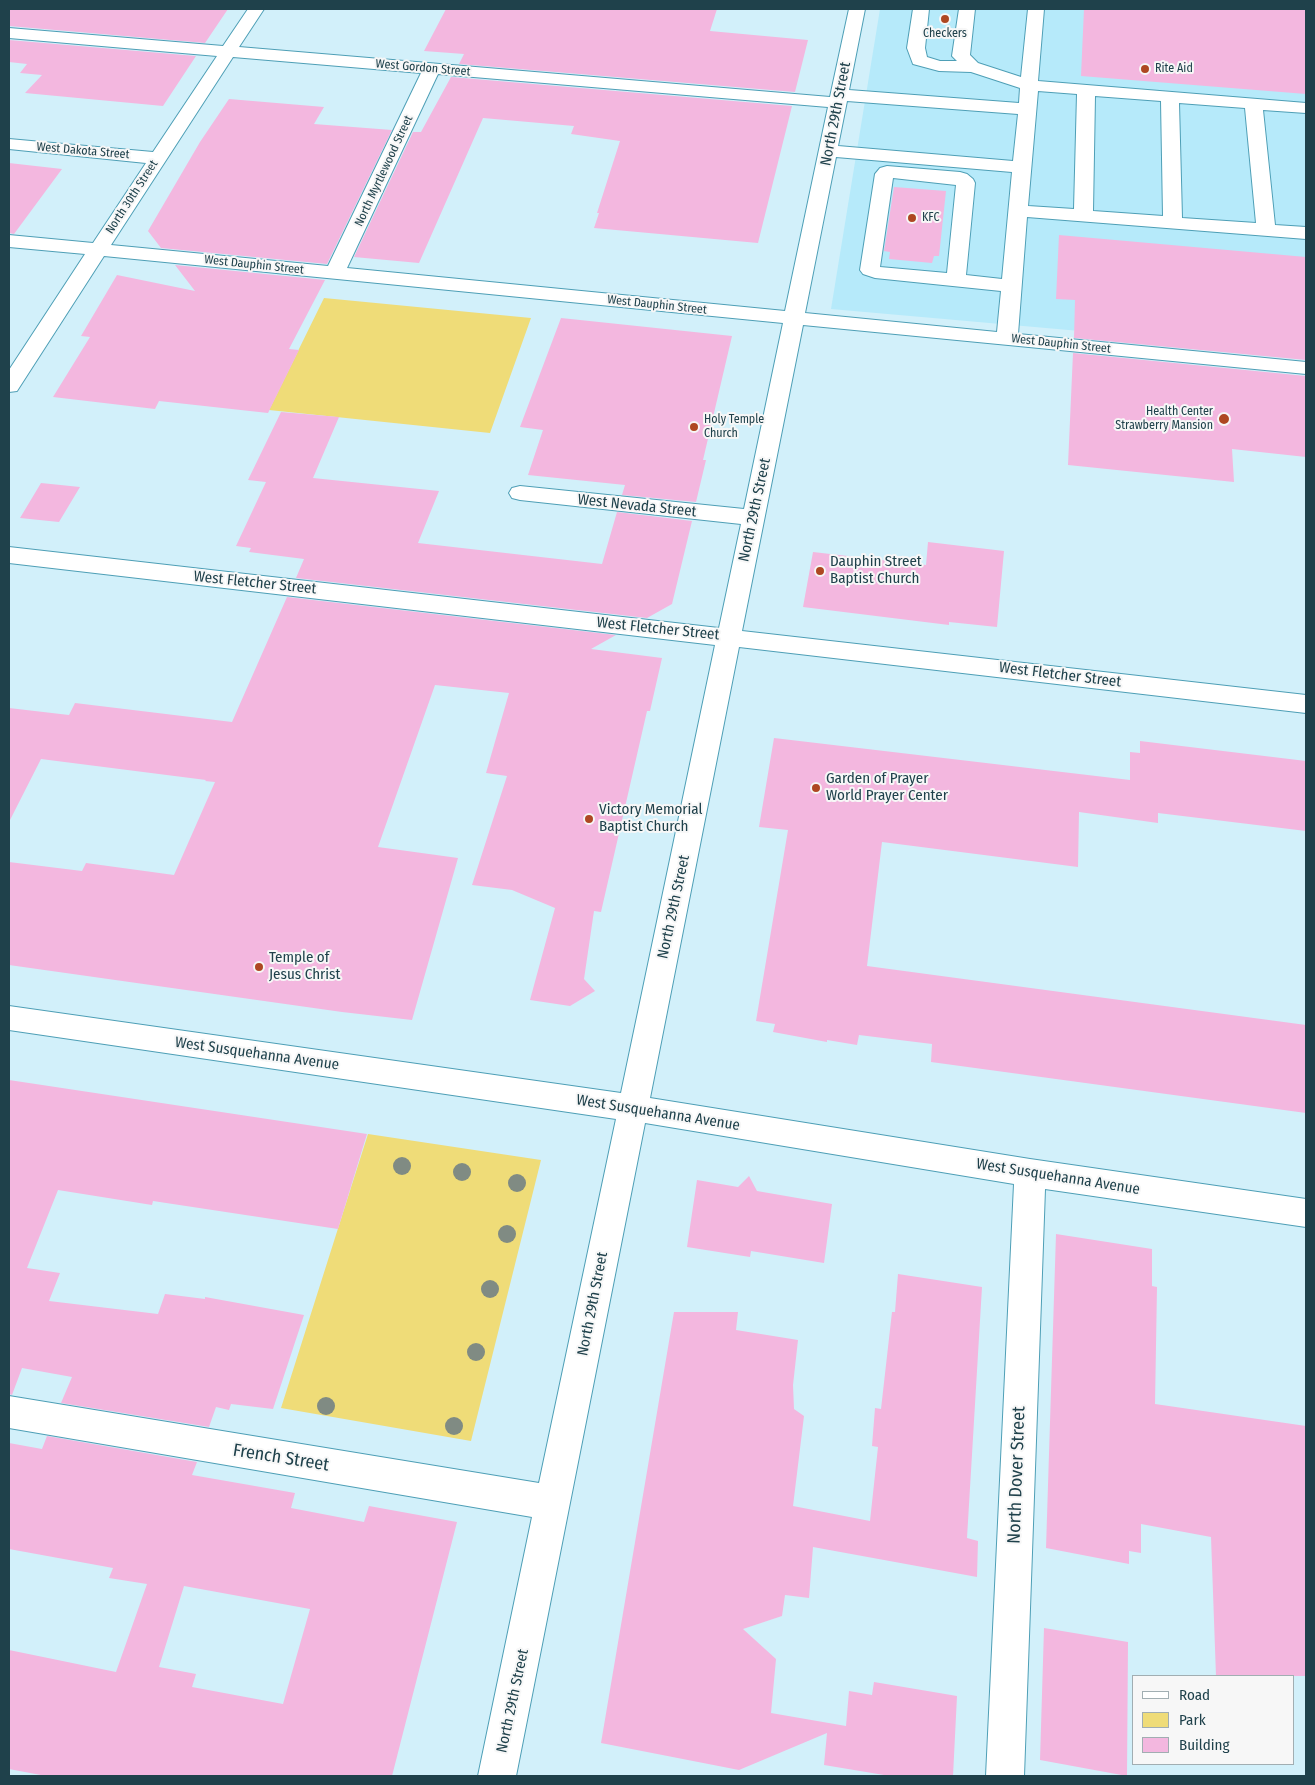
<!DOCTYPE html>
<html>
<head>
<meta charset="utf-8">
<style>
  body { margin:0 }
  #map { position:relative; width:1315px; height:1785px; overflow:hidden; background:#d2f0fa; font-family:"Fira Sans Condensed",sans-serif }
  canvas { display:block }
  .frame { position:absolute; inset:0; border:10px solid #1f414b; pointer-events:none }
  .legend { position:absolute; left:1132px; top:1675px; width:162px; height:90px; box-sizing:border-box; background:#f7f7f7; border:1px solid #a1aeb2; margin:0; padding:6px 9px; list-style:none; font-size:15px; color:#1f414b }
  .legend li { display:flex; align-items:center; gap:10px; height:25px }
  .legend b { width:25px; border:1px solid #a1aeb2 }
</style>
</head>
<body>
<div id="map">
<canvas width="1315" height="1785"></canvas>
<div class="frame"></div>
<ul class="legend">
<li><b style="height:6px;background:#fff"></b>Road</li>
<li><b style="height:14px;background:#efdc78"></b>Park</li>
<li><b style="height:14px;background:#f3b7df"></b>Building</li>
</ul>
</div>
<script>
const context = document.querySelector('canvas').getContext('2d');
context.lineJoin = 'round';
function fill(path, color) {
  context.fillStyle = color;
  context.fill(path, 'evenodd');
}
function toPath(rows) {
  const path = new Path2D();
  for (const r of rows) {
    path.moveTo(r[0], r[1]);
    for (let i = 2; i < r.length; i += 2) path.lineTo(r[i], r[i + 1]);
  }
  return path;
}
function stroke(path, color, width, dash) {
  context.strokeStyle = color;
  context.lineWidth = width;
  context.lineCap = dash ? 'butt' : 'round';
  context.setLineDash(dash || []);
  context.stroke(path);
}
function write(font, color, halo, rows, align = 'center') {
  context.font = font + ' "Fira Sans Condensed",sans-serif';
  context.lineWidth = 4;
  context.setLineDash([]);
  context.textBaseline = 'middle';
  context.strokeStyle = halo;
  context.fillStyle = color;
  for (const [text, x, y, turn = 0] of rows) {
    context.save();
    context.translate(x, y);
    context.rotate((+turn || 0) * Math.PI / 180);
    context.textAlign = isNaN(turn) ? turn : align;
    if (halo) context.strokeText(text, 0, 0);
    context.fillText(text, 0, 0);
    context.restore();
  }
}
const built = toPath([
  [880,9,1306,9,1306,351,831,309]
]);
const green = toPath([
  [324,298,531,318,490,433,269,410],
  [368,1134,541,1160,471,1441,281,1408]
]);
const building = toPath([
  [9,9,228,9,205,43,9,26],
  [446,9,717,9,710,31,808,40,795,92,459,64,464,54,424,51],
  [1084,9,1306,9,1306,94,1081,76],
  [9,40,196,56,163,106,25,93,42,75,20,73,27,64,9,62],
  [451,77,792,106,758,243,594,228,599,213,597,213,620,141,571,134,574,126,483,118,419,263,354,257,413,132,421,132],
  [229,99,324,107,314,124,392,130,327,264,161,248,148,231,200,142],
  [9,163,62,169,14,234,9,233],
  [894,187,946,191,939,256,934,256,932,263,889,259,890,252,884,251],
  [1059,235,1306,257,1306,360,1074,338,1075,300,1056,299],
  [175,265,325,280,289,349,299,350,268,413,159,401,155,409,53,397,90,337,81,336,117,275,195,291],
  [561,318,732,336,703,460,706,460,696,502,622,495,625,485,528,475,543,430,520,427],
  [1073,353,1306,376,1306,457,1232,449,1234,482,1068,465],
  [281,412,339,417,313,478,439,491,418,543,602,564,617,512,692,521,672,604,647,618,296,578,304,559,249,552,251,548,236,546,266,482,248,480],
  [41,483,80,487,59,522,20,518],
  [928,542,1004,551,997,627,949,622,949,625,803,607,813,552,926,565],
  [287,597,616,635,591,649,662,658,650,711,647,711,601,912,594,911,584,979,595,991,570,1006,530,1000,555,908,512,890,472,885,507,776,486,773,509,693,435,685,378,847,458,858,412,1020,342,1012,9,965,9,862,82,871,86,863,174,875,215,782,205,781,206,780,41,759,9,822,9,708,69,715,75,703,232,722],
  [774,738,1130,780,1130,752,1140,753,1140,741,1306,761,1306,831,1158,813,1158,823,1079,812,1078,867,882,842,867,966,1306,1025,1306,1113,931,1062,932,1044,859,1035,857,1045,827,1040,827,1042,773,1032,775,1024,756,1021,788,830,759,827],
  [9,1080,367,1134,338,1229,153,1201,152,1205,58,1190,27,1268,60,1273,49,1301,158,1314,165,1294,205,1299,205,1297,304,1315,273,1409,231,1404,229,1410,216,1407,209,1427,61,1403,72,1377,22,1368,12,1395,9,1394],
  [749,1176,757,1191,832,1204,824,1263,751,1251,750,1257,687,1247,697,1180,738,1187],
  [1056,1234,1152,1249,1152,1286,1157,1287,1155,1404,1306,1426,1306,1676,1216,1676,1211,1537,1141,1524,1141,1553,1129,1551,1129,1564,1046,1548],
  [898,1274,982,1287,967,1538,978,1541,977,1577,813,1547,809,1598,785,1595,782,1616,743,1629,776,1659,771,1713,846,1726,849,1691,872,1695,874,1682,957,1696,953,1776,890,1776,824,1765,827,1733,739,1770,601,1743,674,1312,738,1312,736,1330,798,1340,793,1385,794,1409,804,1416,793,1506,870,1521,878,1447,872,1446,875,1408,881,1409,892,1312,895,1312],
  [47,1436,197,1462,192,1475,295,1493,291,1508,364,1522,369,1506,457,1522,392,1776,46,1776,9,1769,9,1650,116,1672,147,1584,109,1578,113,1568,9,1549,9,1443,42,1449],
  [184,1586,310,1609,283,1704,192,1687,196,1674,159,1667],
  [1044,1628,1128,1642,1127,1776,1040,1760]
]);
const minor = toPath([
  [248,9,264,9,239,47,830,97,849,9,865,9,849,90,1019,103,1020,88,971,72,939,71,913,64,907,48,913,9,929,9,925,48,927,57,940,61,957,61,952,56,959,9,975,9,970,55,978,63,1021,77,1028,9,1044,9,1038,81,1306,103,1306,113,1263,110,1275,225,1306,227,1306,239,1027,217,1018,334,1306,362,1306,374,803,325,742,631,1306,695,1306,713,739,647,650,1098,1030,1159,1306,1199,1306,1227,1045,1189,1024,1776,986,1776,1014,1184,645,1123,516,1776,478,1776,532,1517,9,1428,9,1396,539,1483,616,1119,9,1030,9,1006,621,1093,715,645,9,563,9,547,719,628,741,524,520,500,512,498,509,493,512,488,520,486,744,509,783,323,104,256,17,391,9,392,9,370,85,254,9,247,9,235,93,243,146,163,9,149,9,139,153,152,217,56,9,38,9,28,223,46,248,9],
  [233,57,421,73,328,266,111,245,233,57],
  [438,74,828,107,785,311,347,268,438,74],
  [1038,91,1077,94,1074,209,1028,206,1038,91],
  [1095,96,1161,101,1163,216,1093,211,1095,96],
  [847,101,1018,114,1013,161,838,146,847,101],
  [1179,103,1245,108,1256,223,1182,218,1179,103],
  [836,157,1012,172,1002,279,966,275,975,183,973,179,967,174,960,172,887,166,880,168,875,174,860,270,863,274,875,278,1001,291,997,332,805,313,836,157],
  [893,178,956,185,947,273,880,267,893,178]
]);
const trees = [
  [402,1166],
  [462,1172],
  [517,1183],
  [507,1234],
  [490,1289],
  [476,1352],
  [326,1406],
  [454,1426]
];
const markers = [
  [945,19,5,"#ae4722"],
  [1145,69,5,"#ae4722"],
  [912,218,5,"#ae4722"],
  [1224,419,6,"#ae4722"],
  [694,427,5,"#ae4722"],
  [820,571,5,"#ae4722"],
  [816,788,5,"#ae4722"],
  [589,819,5,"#ae4722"],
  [259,967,5,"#ae4722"]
];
const farPoinames = [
  ["Checkers",945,34,"center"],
  ["Rite Aid",1155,69],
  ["KFC",922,218],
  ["Health Center",1213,412,"right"],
  ["Strawberry Mansion",1213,426,"right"],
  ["Holy Temple",704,420],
  ["Church",704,434]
];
const farStreetnames = [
  ["West Gordon Street",423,68,5],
  ["West Dakota Street",83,151,5],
  ["North Myrtlewood Street",384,171,-65],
  ["North 30th Street",132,197,-57],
  ["West Dauphin Street",254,265,6],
  ["West Dauphin Street",657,305,6],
  ["West Dauphin Street",1061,344,6]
];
const streetNames = [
  ["North 29th Street",836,114,-79],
  ["West Nevada Street",637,506,6],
  ["North 29th Street",755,510,-78],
  ["West Fletcher Street",255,583,6],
  ["West Fletcher Street",658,629,6],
  ["West Fletcher Street",1060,675,7],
  ["North 29th Street",674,907,-78],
  ["West Susquehanna Avenue",257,1054,8],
  ["West Susquehanna Avenue",658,1113,9],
  ["West Susquehanna Avenue",1058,1177,9],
  ["North 29th Street",593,1304,-79],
  ["North 29th Street",513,1701,-78]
];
const poiNames = [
  ["Dauphin Street",830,562],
  ["Baptist Church",830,579],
  ["Garden of Prayer",826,779],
  ["World Prayer Center",826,796],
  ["Victory Memorial",599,810],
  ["Baptist Church",599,827],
  ["Temple of",269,958],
  ["Jesus Christ",269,975]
];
const nearStreetnames = [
  ["French Street",281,1458,9],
  ["North Dover Street",1017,1475,-88]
];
fill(built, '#b6eafa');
fill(green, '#efdc78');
fill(building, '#f3b7df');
stroke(minor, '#4e9fb6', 2);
fill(minor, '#fff');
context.fillStyle = '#808b83';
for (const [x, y] of trees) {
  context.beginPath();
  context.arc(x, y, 9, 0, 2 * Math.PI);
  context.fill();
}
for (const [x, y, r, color] of markers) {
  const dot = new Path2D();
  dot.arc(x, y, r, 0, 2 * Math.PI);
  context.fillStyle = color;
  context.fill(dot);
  stroke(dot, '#f7f7f7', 2);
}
write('12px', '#1f414b', '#f7f7f7', farPoinames, 'left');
write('12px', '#1f414b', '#f7f7f7', farStreetnames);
write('15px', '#1f414b', '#f7f7f7', streetNames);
write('15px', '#1f414b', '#f7f7f7', poiNames, 'left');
write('18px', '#1f414b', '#f7f7f7', nearStreetnames);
</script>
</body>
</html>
